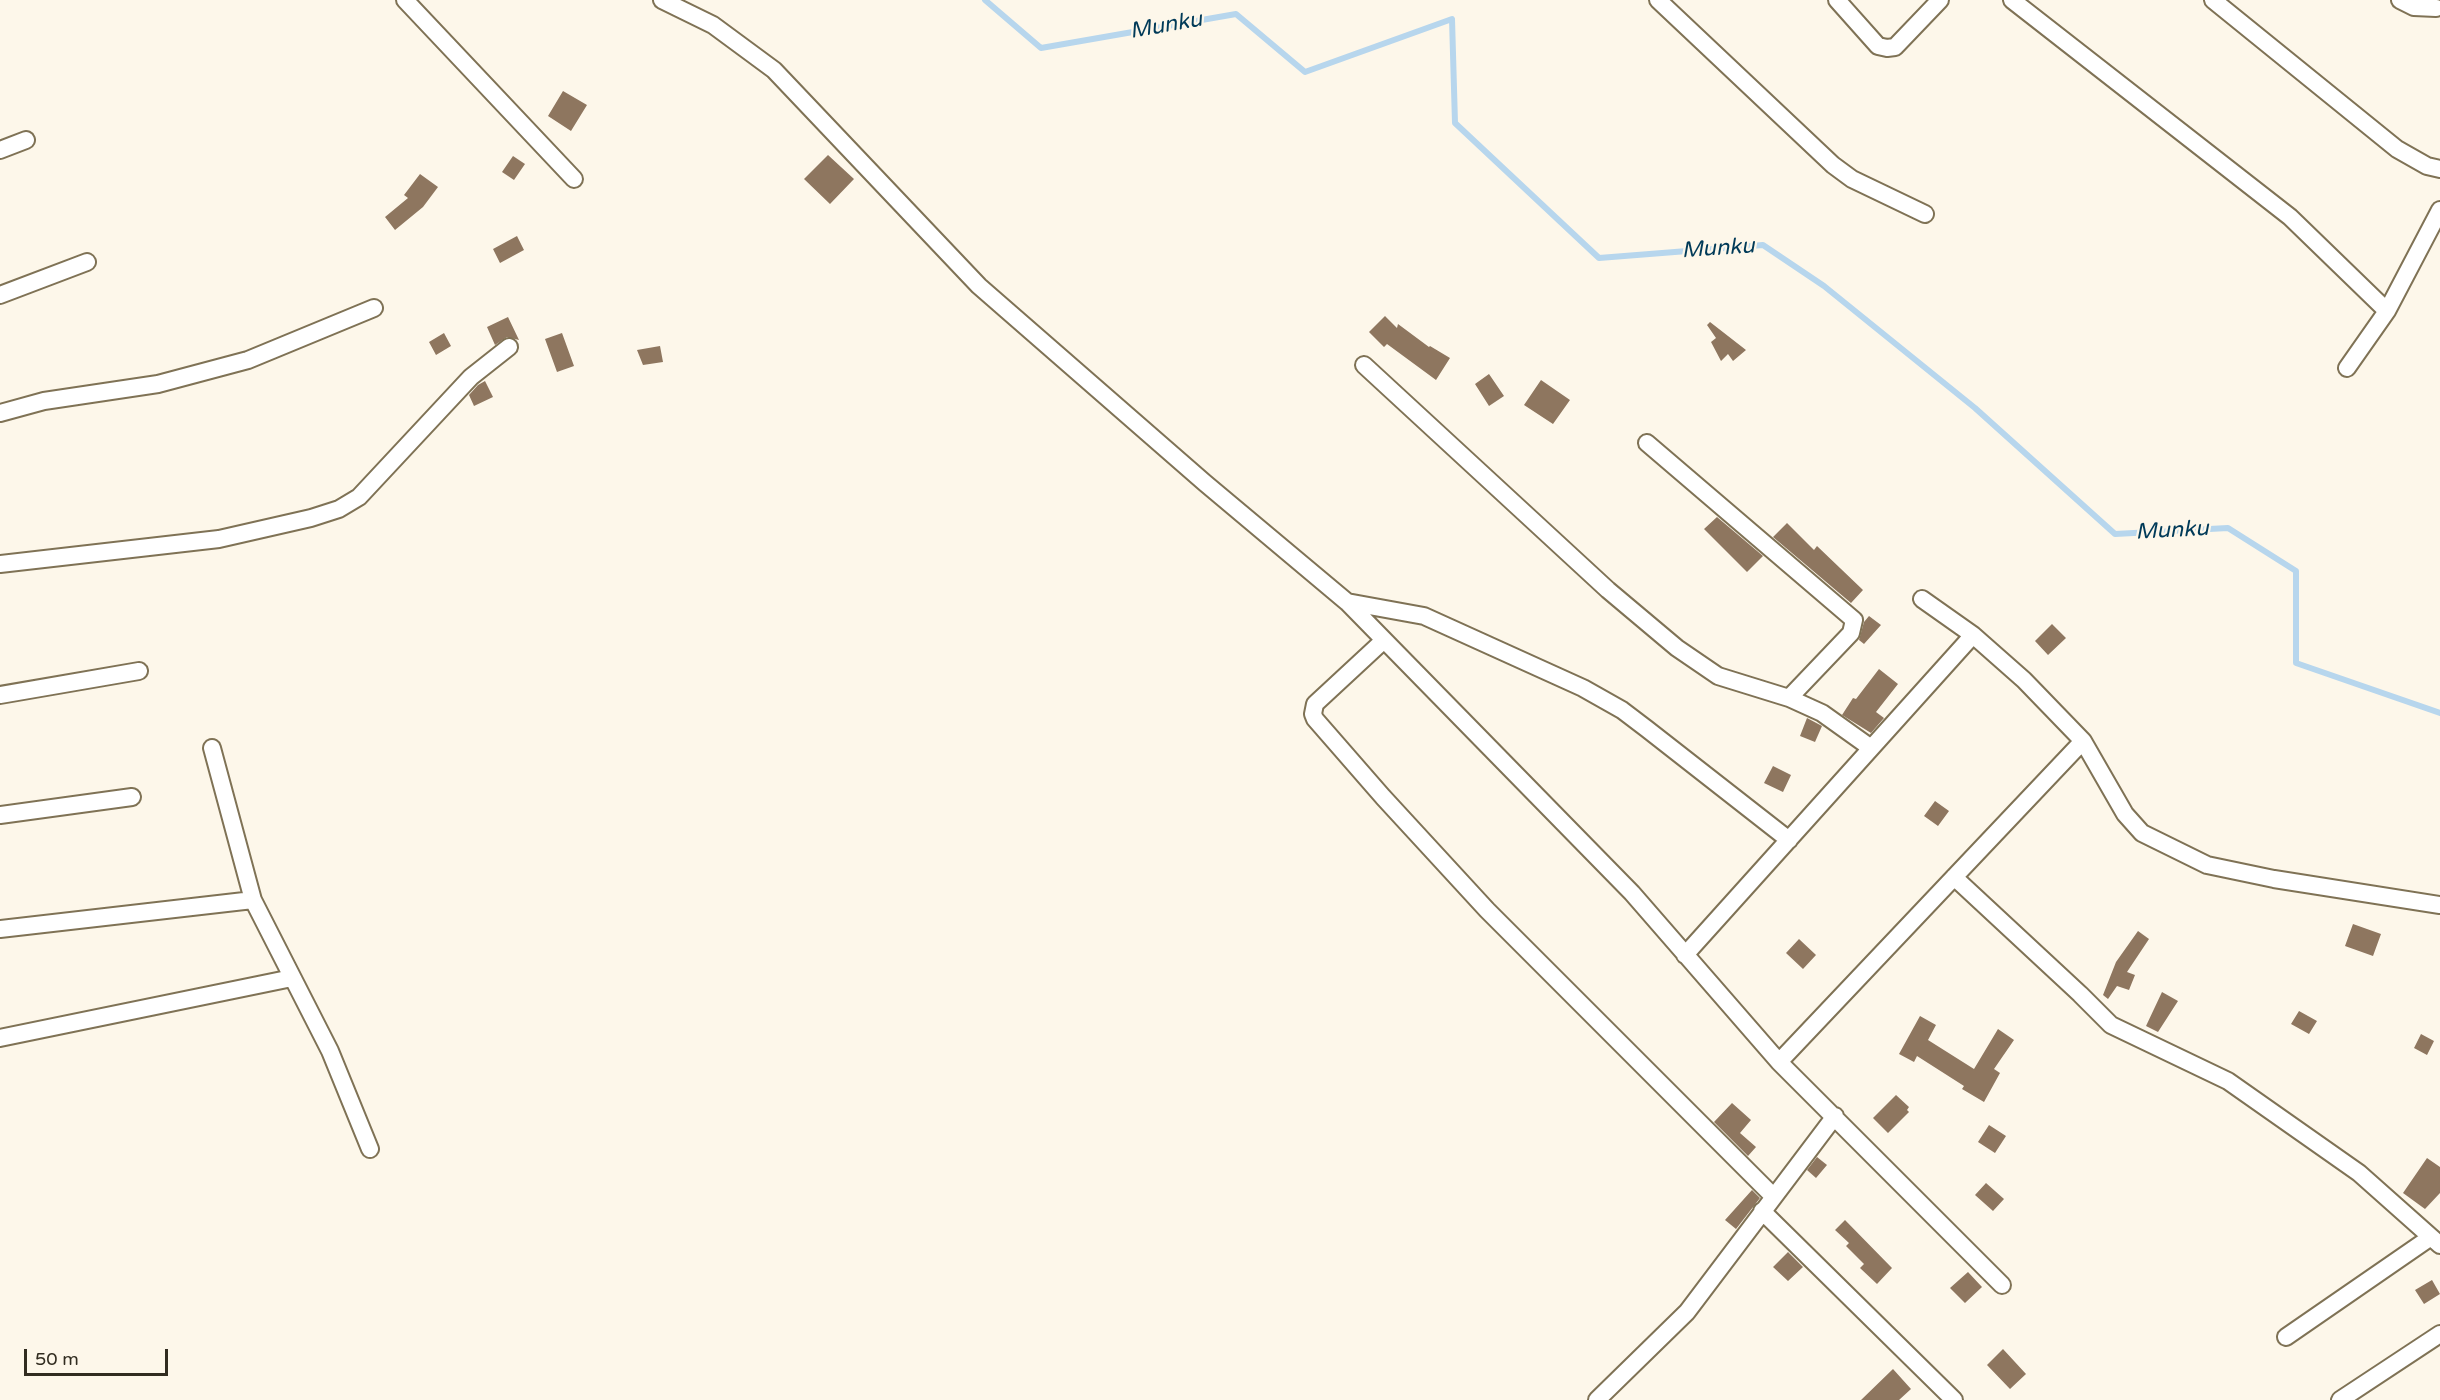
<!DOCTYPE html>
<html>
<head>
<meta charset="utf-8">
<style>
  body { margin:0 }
  #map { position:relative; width:2440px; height:1400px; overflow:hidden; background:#fdf7ea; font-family:"Varela Round",sans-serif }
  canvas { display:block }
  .scale { position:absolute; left:24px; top:1349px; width:144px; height:27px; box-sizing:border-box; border:3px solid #312c20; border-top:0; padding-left:8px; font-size:18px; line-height:21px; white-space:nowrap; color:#312c20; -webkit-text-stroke:4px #fdf7ea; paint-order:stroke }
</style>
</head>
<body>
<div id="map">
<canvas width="2440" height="1400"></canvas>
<div class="scale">50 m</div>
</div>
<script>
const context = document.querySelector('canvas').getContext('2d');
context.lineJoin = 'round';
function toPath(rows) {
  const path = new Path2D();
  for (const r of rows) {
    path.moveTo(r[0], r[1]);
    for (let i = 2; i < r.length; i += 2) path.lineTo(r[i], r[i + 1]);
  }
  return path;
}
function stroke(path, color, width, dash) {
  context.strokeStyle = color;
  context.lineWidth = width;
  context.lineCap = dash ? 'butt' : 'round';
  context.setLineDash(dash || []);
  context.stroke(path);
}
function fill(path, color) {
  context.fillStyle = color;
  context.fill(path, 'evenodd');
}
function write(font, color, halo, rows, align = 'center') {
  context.font = font + ' "Varela Round",sans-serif';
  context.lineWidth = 4.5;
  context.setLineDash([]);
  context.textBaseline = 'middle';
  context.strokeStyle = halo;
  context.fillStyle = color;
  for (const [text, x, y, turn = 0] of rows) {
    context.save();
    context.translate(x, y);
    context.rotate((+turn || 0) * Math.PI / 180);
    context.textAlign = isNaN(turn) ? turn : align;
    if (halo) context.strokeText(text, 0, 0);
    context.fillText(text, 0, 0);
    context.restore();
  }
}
const stream = toPath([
  [985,0,1041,48,1236,14,1305,72,1452,19,1455,123,1599,258,1763,245,1824,286,1975,408,2115,534,2228,528,2296,571,2296,663,2440,713]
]);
const building = toPath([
  [563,91,587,105,571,131,548,116],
  [828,155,854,179,830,204,804,179],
  [513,156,525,164,514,180,502,172],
  [420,174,438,187,423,207,395,230,385,217,408,198,404,195],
  [517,236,524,250,500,263,493,249],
  [1385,316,1397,328,1398,324,1429,347,1430,346,1450,358,1436,380,1387,344,1384,347,1369,332],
  [508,317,519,340,507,337,495,345,487,327],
  [1710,322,1746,350,1733,361,1728,354,1721,361,1711,342,1716,338,1707,325],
  [444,333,451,346,436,355,429,342],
  [562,333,574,366,557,372,545,339],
  [660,346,663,362,643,365,637,350],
  [1489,374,1504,396,1489,406,1475,384],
  [1541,380,1570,400,1553,424,1524,405],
  [485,381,493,397,474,406,469,395,478,385],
  [1717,517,1763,556,1747,572,1704,529],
  [1787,523,1814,550,1817,546,1863,590,1851,603,1773,537],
  [1869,616,1881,625,1864,644,1859,640,1864,622],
  [2052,624,2066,638,2048,655,2035,641],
  [1879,669,1898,684,1876,712,1884,718,1871,733,1842,715,1853,698,1856,699],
  [1807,718,1822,726,1815,742,1800,736],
  [1773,766,1791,775,1783,792,1764,783],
  [1935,801,1949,811,1938,826,1924,816],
  [2353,924,2381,934,2373,956,2345,946],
  [2138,931,2149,939,2127,972,2135,975,2129,990,2117,986,2108,999,2103,995,2116,962],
  [1799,939,1816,955,1803,969,1786,953],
  [2162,992,2178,1001,2158,1032,2146,1026],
  [2299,1011,2317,1021,2309,1034,2291,1024],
  [1920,1016,1936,1025,1928,1040,1974,1069,1998,1029,2014,1040,1994,1069,2000,1073,1984,1102,1962,1089,1964,1086,1917,1056,1914,1062,1899,1054],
  [2421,1034,2434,1041,2427,1055,2414,1048],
  [1896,1095,1909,1107,1907,1110,1909,1112,1888,1133,1873,1118],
  [1732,1103,1751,1120,1740,1133,1756,1147,1748,1156,1714,1122],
  [1989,1125,2006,1136,1995,1153,1978,1142],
  [1817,1157,1827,1165,1816,1178,1807,1170],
  [2427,1158,2440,1167,2440,1193,2425,1209,2403,1193],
  [1986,1183,2004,1199,1993,1211,1975,1195],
  [1752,1190,1760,1198,1736,1229,1725,1220],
  [1845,1220,1892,1268,1877,1284,1860,1268,1864,1264,1846,1246,1849,1243,1835,1230],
  [1788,1252,1803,1267,1788,1281,1773,1267],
  [1968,1272,1982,1287,1965,1303,1950,1288],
  [2432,1280,2440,1294,2424,1304,2415,1290],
  [2003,1349,2026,1374,2010,1389,1987,1365],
  [1893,1369,1911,1389,1899,1400,1861,1400]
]);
const street = toPath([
  [405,0,574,179],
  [662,0,713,25,774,70,979,286,1205,483,1347,602,1632,893,1779,1062,2002,1285],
  [1658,0,1833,165,1852,179,1925,214],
  [1837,0,1878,46,1887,48,1895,47,1940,0],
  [2012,0,2290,217,2387,311],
  [2213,0,2397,149,2427,166,2440,169],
  [2400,0,2414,7,2436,8],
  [0,150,26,140],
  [0,295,87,262],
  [1364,365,1608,590,1677,648,1718,676,1789,698,1822,713,1871,748],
  [2347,368,2387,311,2440,210],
  [0,413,44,401,158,384,248,360,374,308],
  [1647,443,1854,620,1851,633,1789,698],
  [0,564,219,539,311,518,339,509,359,497,471,377,509,347],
  [1922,599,1973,635,2024,680,2083,741,2125,814,2142,833,2207,865,2274,879,2440,905],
  [1347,602,1424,616,1583,688,1622,710,1647,729,1789,840],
  [1383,641,1315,704,1313,714,1315,719,1383,797,1487,910,1773,1196],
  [0,695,139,671],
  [212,748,253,900,330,1051,370,1149],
  [0,815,132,797],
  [1954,877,2080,994,2111,1025,2228,1081,2359,1173,2440,1245],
  [0,929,253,900],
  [1685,955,1973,635],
  [0,1038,292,978],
  [1779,1062,2083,741],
  [1762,1211,1954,1400],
  [2286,1337,2431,1237],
  [1597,1400,1687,1312,1835,1116],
  [2340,1400,2440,1334]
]);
const waterNames = [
  ["Munku",1166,26,-10],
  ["Munku",1718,249,-4],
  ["Munku",2172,531,-3]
];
stroke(stream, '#b7d6ed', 6);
fill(building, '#8e765f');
stroke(street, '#7f7255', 20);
stroke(street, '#fff', 16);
write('italic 22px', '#003a58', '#fdf7ea', waterNames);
</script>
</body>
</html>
